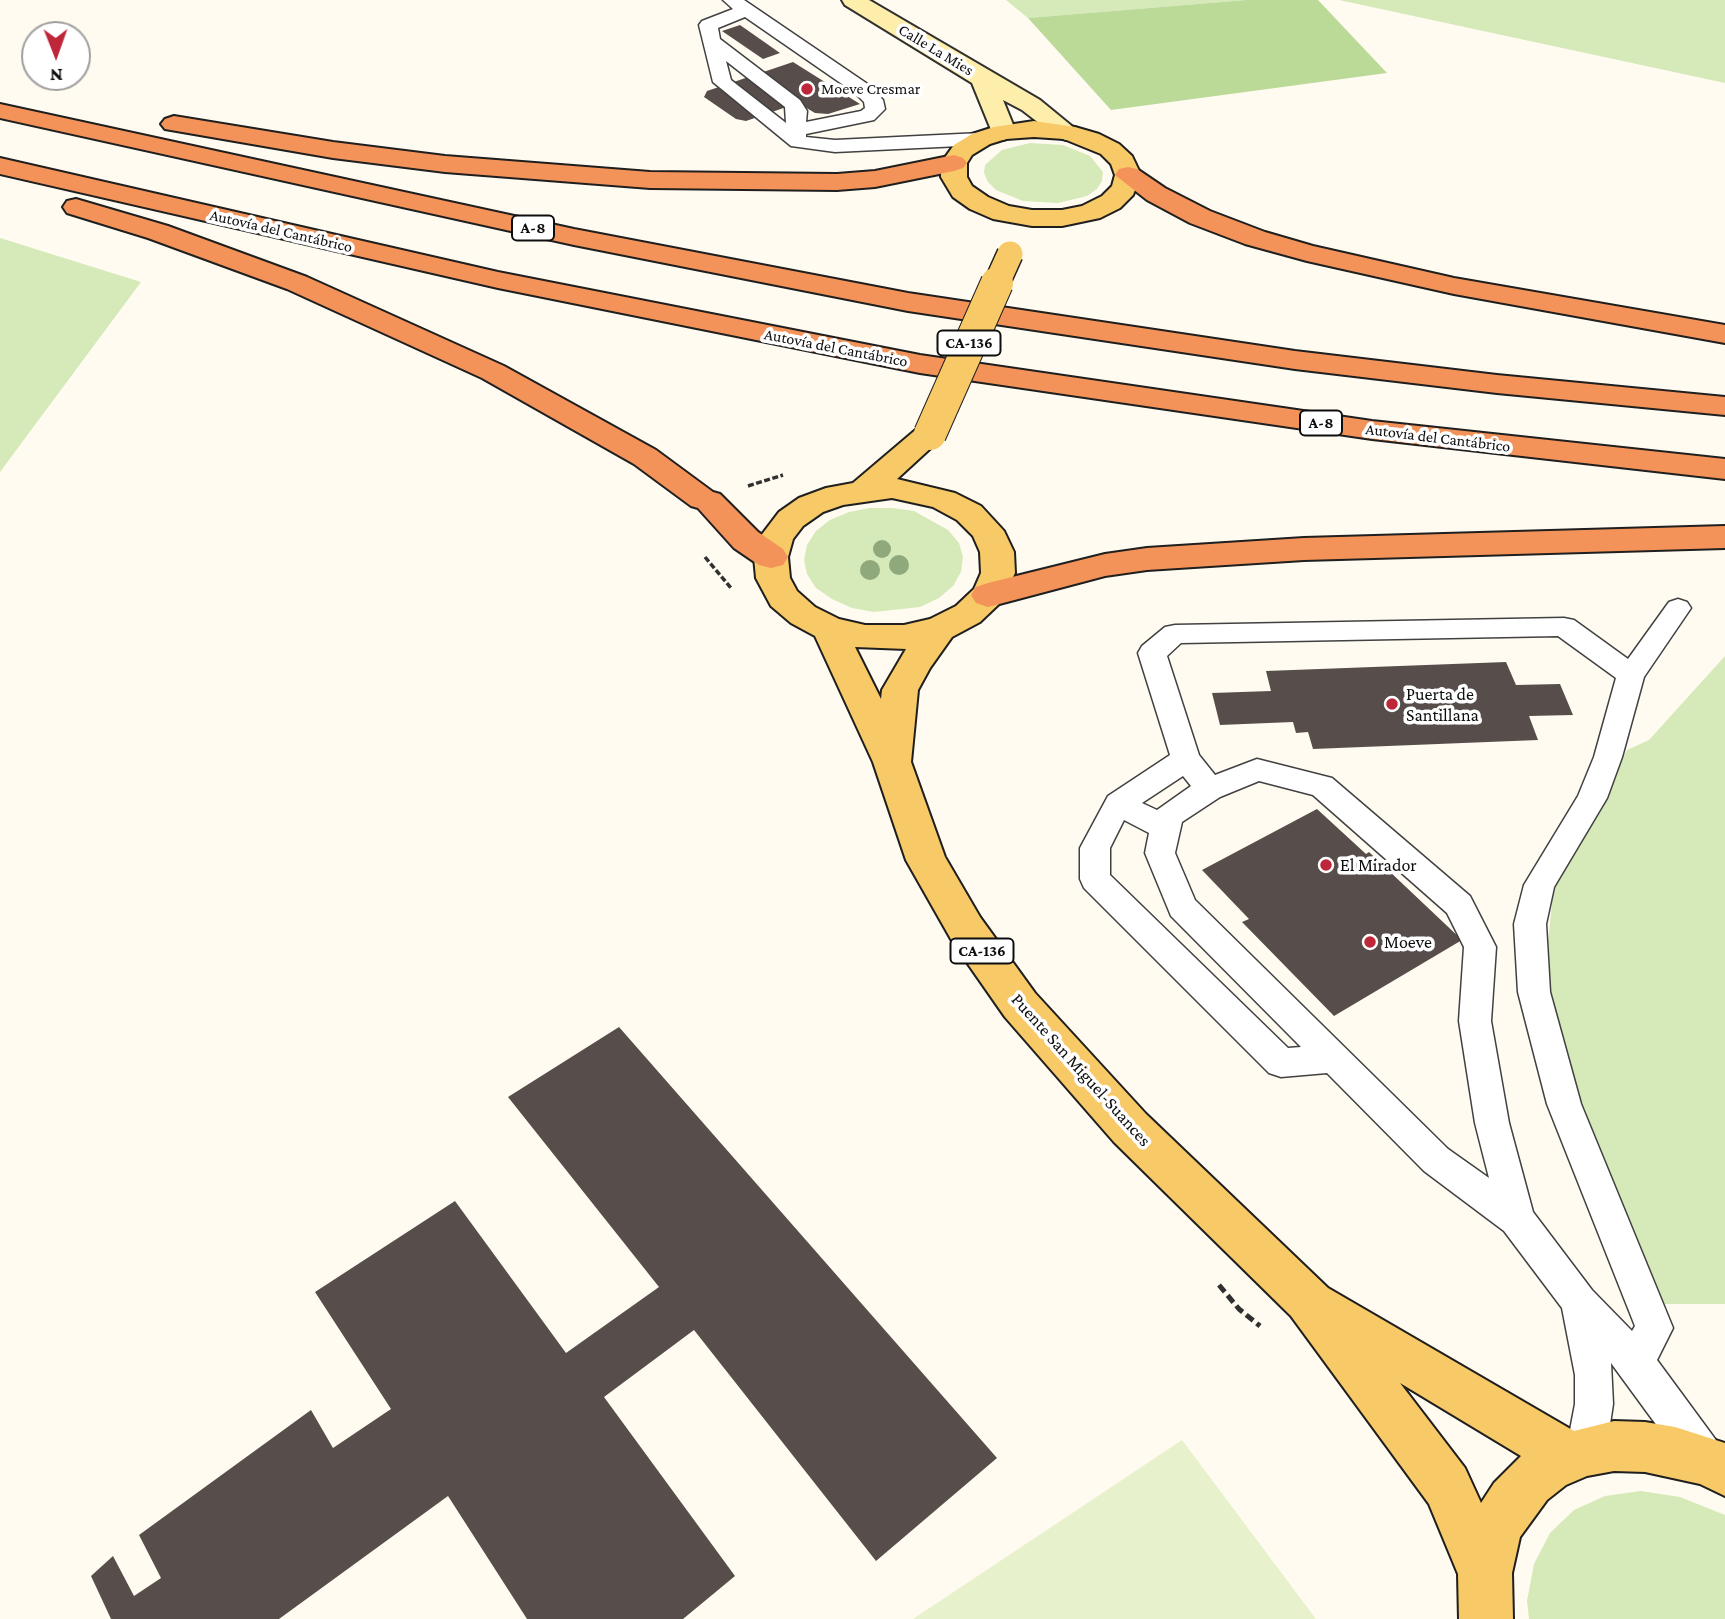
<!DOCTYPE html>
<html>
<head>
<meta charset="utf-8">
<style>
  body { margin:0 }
  #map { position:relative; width:1725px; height:1619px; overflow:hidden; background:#fffbf0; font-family:"Crimson Pro",serif }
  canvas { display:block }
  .north { position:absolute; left:21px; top:21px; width:70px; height:70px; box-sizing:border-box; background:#fff; border:2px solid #9f9f9f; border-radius:50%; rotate:179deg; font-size:19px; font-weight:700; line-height:28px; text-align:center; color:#0e0e0e }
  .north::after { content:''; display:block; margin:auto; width:24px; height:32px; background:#be263a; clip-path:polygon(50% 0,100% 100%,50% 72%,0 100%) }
</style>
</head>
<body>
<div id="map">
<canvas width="1725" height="1619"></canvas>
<div class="north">N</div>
</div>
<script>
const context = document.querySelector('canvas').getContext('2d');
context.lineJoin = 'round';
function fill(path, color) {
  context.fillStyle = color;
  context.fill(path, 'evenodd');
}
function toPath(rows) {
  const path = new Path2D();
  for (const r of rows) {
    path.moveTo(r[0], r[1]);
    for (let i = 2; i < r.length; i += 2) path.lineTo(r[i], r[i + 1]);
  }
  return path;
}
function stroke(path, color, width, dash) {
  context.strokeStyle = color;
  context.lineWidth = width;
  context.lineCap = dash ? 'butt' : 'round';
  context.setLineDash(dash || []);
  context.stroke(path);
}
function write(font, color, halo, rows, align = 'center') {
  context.font = font + ' "Crimson Pro",serif';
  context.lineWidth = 7;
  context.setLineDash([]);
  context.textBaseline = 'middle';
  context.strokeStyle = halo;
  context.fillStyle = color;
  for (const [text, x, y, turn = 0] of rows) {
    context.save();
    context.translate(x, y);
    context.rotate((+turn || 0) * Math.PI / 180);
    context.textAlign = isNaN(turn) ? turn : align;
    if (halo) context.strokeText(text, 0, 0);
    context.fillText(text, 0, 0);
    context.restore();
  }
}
const green = toPath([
  [1006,0,1246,0,1028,18],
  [1339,0,1725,0,1725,83],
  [1030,143,1063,145,1090,156,1103,172,1102,181,1097,189,1087,196,1058,203,1023,201,996,190,988,182,984,173,985,165,1002,150],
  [0,238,141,282,0,472],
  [870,508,892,508,914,511,948,530,959,543,963,557,961,572,953,586,939,598,920,607,874,612,852,608,832,599,816,588,807,574,804,560,807,545,816,531,830,520,849,512],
  [1725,656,1725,1304,1655,1304,1587,1124,1544,980,1554,884,1627,750,1649,740],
  [1641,1491,1680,1497,1725,1515,1725,1619,1529,1619,1527,1601,1534,1564,1550,1533,1574,1510,1605,1496]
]);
const forest = toPath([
  [1246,0,1318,0,1387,73,1111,110,1028,18]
]);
const pitch = toPath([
  [1182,1440,1316,1619,913,1619]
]);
const building = toPath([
  [740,25,780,53,763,59,722,31],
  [793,62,860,104,828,114,815,113,798,103,746,121,736,119,704,97,707,91],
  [1506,662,1516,685,1560,684,1573,715,1529,716,1538,740,1313,749,1308,732,1296,733,1293,722,1220,725,1212,693,1271,691,1266,671],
  [1317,809,1366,854,1369,852,1462,940,1334,1016,1242,922,1249,919,1202,870],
  [619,1027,997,1458,876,1561,694,1330,604,1397,735,1576,683,1619,527,1619,448,1496,279,1619,111,1619,91,1576,113,1556,134,1596,161,1578,139,1535,311,1410,333,1448,391,1409,315,1292,455,1201,566,1353,659,1287,508,1097]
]);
const pathFar1 = toPath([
  [748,486,783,475],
  [705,557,731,588]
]);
const path = toPath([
  [1219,1285,1239,1309,1260,1326]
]);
const lane = toPath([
  [723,0,744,0,869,85,883,100,885,109,874,120,806,134,806,137,835,140,981,133,991,139,981,145,835,152,791,146,713,82,699,25,702,21,733,9,723,0],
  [745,17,855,93,864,102,865,108,861,111,806,122,807,111,800,100,720,39,718,28,745,17],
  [726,61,785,107,786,123,731,80,726,61],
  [1678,599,1687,602,1691,608,1644,677,1622,757,1607,798,1554,887,1546,924,1550,992,1581,1104,1673,1328,1657,1360,1721,1447,1725,1457,1721,1475,1707,1481,1693,1475,1611,1363,1613,1404,1606,1451,1600,1465,1586,1471,1572,1465,1566,1451,1575,1404,1575,1375,1562,1308,1504,1231,1424,1171,1327,1073,1281,1077,1269,1073,1084,888,1080,879,1080,848,1108,796,1170,755,1138,653,1142,646,1165,627,1175,625,1564,618,1574,620,1628,659,1669,602,1678,599],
  [1558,636,1616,678,1594,757,1578,796,1524,885,1514,924,1518,992,1547,1104,1635,1326,1632,1331,1592,1290,1533,1212,1509,1123,1491,1021,1496,947,1470,896,1332,778,1257,759,1215,775,1199,755,1167,656,1181,643,1558,636],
  [1183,776,1191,786,1157,810,1142,803,1183,776],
  [1259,781,1313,795,1447,913,1464,947,1459,1021,1475,1123,1489,1178,1448,1149,1195,900,1175,853,1182,822,1220,797,1259,781],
  [1124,820,1149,833,1145,853,1171,916,1301,1047,1288,1048,1110,875,1110,848,1124,820]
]);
const secondary = toPath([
  [842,0,869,0,1040,100,1079,132,1075,137,1066,140,1057,137,1022,110,1003,100,1016,132,1012,137,1003,140,994,137,972,83,845,5,842,0]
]);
const primary = toPath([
  [1034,121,1075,127,1099,134,1119,144,1132,156,1141,175,1133,195,1120,208,1100,218,1062,226,1032,226,993,219,970,209,953,197,941,177,941,163,954,145,972,134,994,127,1034,121],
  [1034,137,1064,139,1101,154,1111,164,1115,175,1112,186,1102,196,1082,206,1062,210,1032,210,1009,206,988,197,972,186,967,177,967,163,972,155,990,144,1006,139,1034,137],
  [930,424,941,427,946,434,897,479,955,493,981,506,1004,531,1014,552,1015,573,1000,603,980,622,952,637,930,668,918,690,911,762,945,857,980,917,1035,993,1146,1114,1328,1288,1574,1431,1614,1421,1645,1422,1675,1427,1725,1443,1725,1496,1700,1484,1645,1472,1614,1471,1587,1476,1566,1485,1547,1500,1520,1537,1512,1573,1513,1619,1459,1619,1458,1574,1429,1504,1291,1316,1114,1142,1005,1017,952,941,906,860,873,762,815,636,791,623,771,606,756,578,754,557,760,537,779,512,799,498,826,488,853,483,919,427,930,424],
  [892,498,933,507,957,520,973,536,980,552,981,573,974,589,956,606,930,619,904,625,865,625,839,619,815,607,797,591,790,578,788,557,793,539,803,526,823,512,843,505,892,498],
  [855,647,906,649,882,690,881,699,855,647],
  [1400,1383,1521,1456,1494,1483,1481,1503,1465,1468,1400,1383]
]);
const highway = toPath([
  [0,104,574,229,908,293,1295,351,1497,375,1725,397,1725,415,1497,393,1295,369,908,311,574,245,0,118,0,104],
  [174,116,333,142,445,156,650,172,837,174,875,171,954,155,963,158,967,163,963,168,954,171,875,187,837,190,650,188,445,172,333,158,165,129,161,124,165,119,174,116],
  [0,158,498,272,920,355,1372,421,1725,459,1725,479,1372,439,920,373,498,288,0,174,0,158],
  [1128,167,1137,169,1165,188,1210,211,1265,232,1313,246,1454,278,1725,325,1725,343,1454,294,1307,261,1245,244,1190,223,1147,200,1115,175,1119,169,1128,167],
  [76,199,168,226,307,277,504,366,656,450,713,492,720,494,758,532,783,549,788,557,783,565,771,568,759,565,734,548,698,508,691,506,634,464,482,378,287,289,148,238,67,213,63,207,67,201,76,199],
  [1725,526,1725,548,1304,560,1147,570,1105,576,988,607,976,603,971,595,976,587,988,583,1105,554,1147,548,1304,538,1725,526]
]);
const primaryBridgeFar1 = toPath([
  [996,285,1010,254]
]);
const primaryBridge = toPath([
  [930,434,997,283]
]);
const trees = [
  [882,549,9],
  [899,565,10],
  [870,570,10]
];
const markers = [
  [807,89,7,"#be263a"],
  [1392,704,7,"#be263a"],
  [1326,865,7,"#be263a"],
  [1370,942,7,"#be263a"]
];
const farStreetnames = [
  ["Calle La Mies",936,50,31],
  ["Autovía del Cantábrico",281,231,13],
  ["Autovía del Cantábrico",836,348,11],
  ["Autovía del Cantábrico",1438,438,7]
];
const farPoinames = [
  ["Moeve Cresmar",821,89]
];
const shields = [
  [533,228,42],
  [969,343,63],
  [1321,423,42],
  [982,951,63]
];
const shieldNames = [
  ["A-8",533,228],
  ["CA-136",969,343],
  ["A-8",1321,423],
  ["CA-136",982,951]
];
const poiNames = [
  ["Puerta de",1406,694],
  ["Santillana",1406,715],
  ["El Mirador",1340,865],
  ["Moeve",1384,942]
];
const streetNames = [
  ["Puente San Miguel-Suances",1081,1070,48]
];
fill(green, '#d6e9b9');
fill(forest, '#bbda98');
fill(pitch, '#e7f1cb');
fill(building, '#574e4b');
stroke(lane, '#414141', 3);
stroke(secondary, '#303030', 4);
stroke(primary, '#1f1f1f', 4);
stroke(highway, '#1f1f1f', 4);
stroke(pathFar1, '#303030', 3.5, [6, 2.5]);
stroke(path, '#303030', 5, [9, 4.5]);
fill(lane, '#fff');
fill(secondary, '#feeeab');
fill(primary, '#f8c967');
fill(highway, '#f49359');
stroke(primaryBridgeFar1, '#1f1f1f', 28, []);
stroke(primaryBridge, '#1f1f1f', 34, []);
stroke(primaryBridgeFar1, '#f8c967', 25);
stroke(primaryBridge, '#f8c967', 32);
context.fillStyle = '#8fa97c';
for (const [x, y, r] of trees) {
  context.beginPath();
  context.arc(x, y, r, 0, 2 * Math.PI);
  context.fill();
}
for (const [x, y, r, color] of markers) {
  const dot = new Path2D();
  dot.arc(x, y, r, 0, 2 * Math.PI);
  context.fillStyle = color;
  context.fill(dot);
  stroke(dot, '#fff', 2.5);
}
write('16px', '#0e0e0e', '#fff', farStreetnames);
write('16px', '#0e0e0e', '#fff', farPoinames, 'left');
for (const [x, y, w] of shields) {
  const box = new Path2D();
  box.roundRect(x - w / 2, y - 12.5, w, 25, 5);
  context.fillStyle = '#fff';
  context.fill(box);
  stroke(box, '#0e0e0e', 2);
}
write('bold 16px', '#0e0e0e', null, shieldNames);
write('18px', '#0e0e0e', '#fff', poiNames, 'left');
write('18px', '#0e0e0e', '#fff', streetNames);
</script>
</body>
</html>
